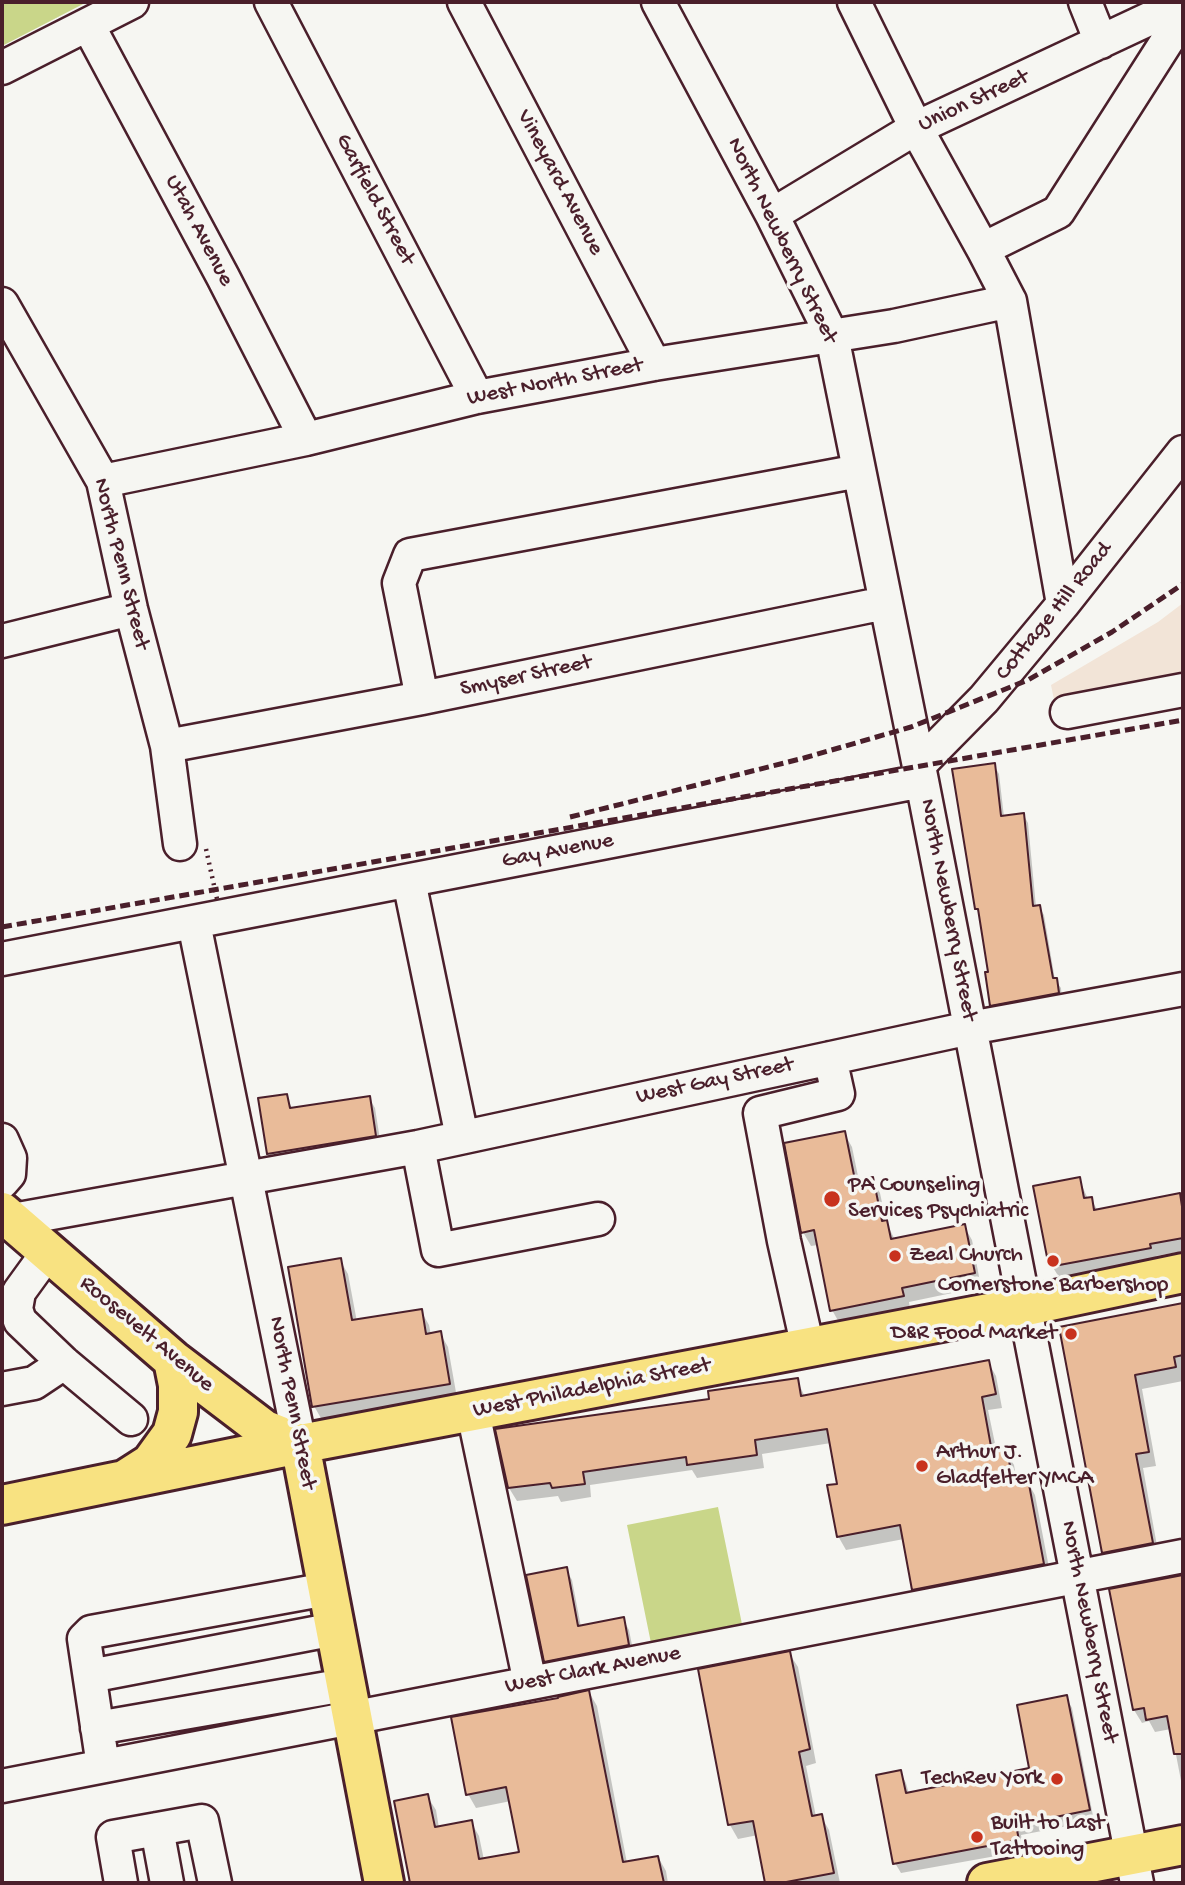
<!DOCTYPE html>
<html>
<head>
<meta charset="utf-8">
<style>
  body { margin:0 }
  #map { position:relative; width:1185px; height:1885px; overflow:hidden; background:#f6f6f2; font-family:"Gochi Hand",sans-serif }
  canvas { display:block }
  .frame { position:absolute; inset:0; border:4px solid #4a1f2b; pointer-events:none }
</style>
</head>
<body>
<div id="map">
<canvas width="1185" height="1885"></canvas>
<div class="frame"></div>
</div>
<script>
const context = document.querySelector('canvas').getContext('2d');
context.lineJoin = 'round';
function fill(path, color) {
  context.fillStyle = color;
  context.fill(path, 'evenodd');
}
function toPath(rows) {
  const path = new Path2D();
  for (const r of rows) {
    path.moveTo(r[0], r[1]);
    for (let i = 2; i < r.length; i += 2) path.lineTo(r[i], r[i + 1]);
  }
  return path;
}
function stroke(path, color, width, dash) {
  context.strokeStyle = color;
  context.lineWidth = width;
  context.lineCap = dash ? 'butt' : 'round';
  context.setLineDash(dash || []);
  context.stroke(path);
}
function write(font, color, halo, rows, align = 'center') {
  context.font = font + ' "Gochi Hand",sans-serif';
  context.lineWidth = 7;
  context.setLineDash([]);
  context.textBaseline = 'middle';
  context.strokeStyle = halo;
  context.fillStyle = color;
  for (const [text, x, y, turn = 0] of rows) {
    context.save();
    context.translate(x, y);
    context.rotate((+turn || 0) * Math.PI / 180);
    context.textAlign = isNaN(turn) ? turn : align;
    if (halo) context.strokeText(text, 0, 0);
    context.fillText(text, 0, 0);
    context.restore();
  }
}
const built = toPath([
  [1183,603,1183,709,1060,729,1051,685,1158,622]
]);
const green = toPath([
  [2,2,87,2,2,46],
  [718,1507,743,1629,652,1648,627,1525]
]);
const shadow = toPath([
  [994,765,999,774,1004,817,1023,814,1028,823,1036,907,1039,907,1044,915,1055,980,1061,988,1062,1001,996,1014,991,1005,990,973,981,917,976,908],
  [286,1096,293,1110,369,1098,375,1108,381,1146,275,1164,269,1153],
  [844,1133,852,1147,859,1181,872,1179,880,1193,886,1222,895,1240,964,1226,972,1240,981,1287,909,1302,910,1310,840,1324,832,1310,818,1245,811,1246,803,1232],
  [1079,1179,1088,1199,1091,1199,1098,1211,1183,1193,1183,1251,1156,1256,1157,1260,1062,1278,1057,1274,1049,1261],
  [340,1260,348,1274,357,1322,421,1311,429,1325,431,1335,440,1333,448,1347,457,1398,322,1420,314,1406],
  [1183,1304,1183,1371,1181,1371,1183,1381,1142,1389,1156,1466,1143,1468,1159,1557,1111,1566,1103,1553,1061,1328],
  [988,1362,996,1376,1002,1408,988,1410,997,1453,1006,1452,1014,1465,1017,1483,1027,1481,1035,1495,1051,1578,921,1603,914,1589,904,1539,846,1550,838,1536,839,1485,831,1443,762,1454,764,1468,697,1478,692,1470,590,1485,591,1497,561,1502,558,1496,517,1501,509,1488,711,1401,797,1380,805,1397],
  [566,1569,572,1580,581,1627,623,1619,629,1630,634,1655,552,1671,546,1661],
  [1183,1576,1183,1664,1169,1667,1173,1687,1183,1685,1183,1791,1171,1729,1155,1732,1149,1721,1142,1723,1134,1710,1112,1590],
  [789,1653,798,1667,816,1763,806,1766,816,1817,821,1816,829,1830,840,1883,767,1883,758,1835,738,1839,730,1825,700,1670],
  [589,1692,597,1706,627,1863,658,1857,666,1871,668,1883,412,1883,396,1802,427,1796,436,1810,439,1828,471,1822,479,1836,484,1860,521,1853,511,1801,476,1808,468,1794],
  [1066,1697,1072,1708,1094,1821,1021,1835,1024,1851,901,1873,895,1863,900,1772,906,1783,909,1794,1031,1770]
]);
const building = toPath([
  [995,763,1001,816,1024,813,1033,906,1040,905,1053,978,1057,978,1059,993,990,1006,985,972,988,972,978,909,975,909,952,769,995,763],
  [287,1094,290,1108,370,1096,376,1136,267,1154,258,1098,287,1094],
  [845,1131,855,1180,873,1177,882,1221,887,1220,891,1239,965,1224,975,1273,902,1288,904,1296,830,1311,814,1230,801,1233,784,1143,845,1131],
  [1080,1177,1084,1198,1092,1197,1094,1210,1180,1193,1183,1213,1183,1238,1150,1244,1151,1248,1054,1266,1048,1262,1033,1186,1080,1177],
  [341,1258,352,1320,422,1309,426,1334,441,1331,450,1384,312,1407,288,1267,341,1258],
  [1183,1303,1183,1355,1174,1357,1176,1367,1135,1375,1149,1452,1136,1454,1153,1543,1102,1553,1059,1327,1183,1303],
  [989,1360,996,1394,982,1397,992,1452,1007,1450,1013,1482,1028,1479,1044,1564,912,1590,900,1525,837,1537,827,1485,837,1484,827,1429,755,1440,757,1455,687,1465,686,1457,583,1472,585,1484,552,1488,550,1483,508,1488,495,1429,709,1399,708,1391,798,1378,801,1396,989,1360],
  [567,1567,578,1626,624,1617,629,1645,544,1662,526,1575,567,1567],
  [1183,1575,1183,1754,1174,1754,1167,1716,1146,1720,1144,1708,1133,1710,1109,1589,1183,1575],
  [790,1651,810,1749,799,1752,812,1816,822,1814,834,1873,781,1883,765,1883,753,1821,728,1825,698,1669,790,1651],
  [589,1690,623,1862,658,1856,664,1883,410,1883,394,1801,428,1794,435,1827,472,1820,479,1859,519,1852,506,1787,466,1795,451,1717,558,1698,558,1697,589,1690],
  [1067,1695,1090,1810,1016,1825,1019,1840,893,1864,876,1775,901,1770,906,1793,1029,1768,1017,1705,1067,1695]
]);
const minor = toPath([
  [271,2,477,397],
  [464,2,654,364],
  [658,2,772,215,832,336,922,781,1137,1883],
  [854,2,916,128,983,249,1010,301,1063,604],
  [1085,2,1101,42],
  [88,25,223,277,306,439],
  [2,68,132,2],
  [772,215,916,128,1183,3],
  [983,249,1058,212,1183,16],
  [2,304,103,481,131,609,167,746,180,844],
  [103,481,306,439,477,397,654,364,894,326,1010,301],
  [2,641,131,609],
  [422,698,399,583,410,555,859,471],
  [1067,712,1183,690],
  [167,746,422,698,885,603],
  [919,765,984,699,1063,604,1183,452],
  [409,881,462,1137],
  [194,923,300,1444],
  [2,959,922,781],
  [2,1140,10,1158,9,1174,2,1182],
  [418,1147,438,1250,598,1219],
  [2,1222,418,1147,970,1028,1183,989],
  [48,1252,19,1292,16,1309,20,1321,64,1363,131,1419],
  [808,1348,784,1241,760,1113,838,1094,830,1058],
  [2,1389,34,1383,64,1363],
  [473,1412,530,1683],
  [90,1676,335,1629],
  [97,1728,345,1685],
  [103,1766,84,1639,91,1632,327,1589],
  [2,1786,1183,1556],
  [157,1829,167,1883],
  [121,1883,113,1837,202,1821,215,1883]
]);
const major = toPath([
  [2,1212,173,1360,265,1430,300,1444],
  [300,1444,384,1883],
  [126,1479,151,1463,172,1434,178,1412,178,1385,173,1360],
  [2,1505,300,1444,1026,1306,1183,1273],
  [987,1883,1183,1845]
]);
const rail = toPath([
  [570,817,804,758,911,727,1028,680,1112,632,1183,584],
  [2,927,1183,720]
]);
const pathBridge = toPath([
  [206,849,217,899]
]);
const markers = [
  [832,1199,9,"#c8321e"],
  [895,1256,7,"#c8321e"],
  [1053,1261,7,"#c8321e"],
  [1071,1334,7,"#c8321e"],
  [922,1466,7,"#c8321e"],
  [1057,1779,7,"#c8321e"],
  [977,1837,7,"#c8321e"]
];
const streetNames = [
  ["Union Street",974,102,-25],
  ["Vineyard Avenue",559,183,62],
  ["Garfield Street",374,200,62],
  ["Utah Avenue",198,231,62],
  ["North Newberry Street",781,241,64],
  ["West North Street",555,383,-11],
  ["North Penn Street",120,564,76],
  ["Cottage Hill Road",1055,612,-51],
  ["Smyser Street",526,677,-12],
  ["Gay Avenue",558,852,-11],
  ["North Newberry Street",947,910,79],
  ["West Gay Street",715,1082,-12],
  ["Roosevelt Avenue",146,1335,40],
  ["West Philadelphia Street",592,1389,-11],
  ["North Penn Street",291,1403,79],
  ["North Newberry Street",1088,1632,79],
  ["West Clark Avenue",593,1671,-11]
];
const poiNames = [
  ["PA Counseling",848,1186],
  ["Services Psychiatric",848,1212],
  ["Zeal Church",909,1256],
  ["Cornerstone Barbershop",1053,1286,"center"],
  ["D&R Food Market",1057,1334,"right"],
  ["Arthur J.",936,1453],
  ["Gladfelter YMCA",936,1479],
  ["TechRev York",1043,1779,"right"],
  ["Built to Last",991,1824],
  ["Tattooing",991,1850]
];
fill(built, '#f2e4d7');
fill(green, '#c9d689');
fill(shadow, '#0003');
fill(building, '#e9bb99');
stroke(building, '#4a1f2b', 2);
stroke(minor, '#4a1f2b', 37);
stroke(major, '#4a1f2b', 44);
stroke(minor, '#f6f6f2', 32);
stroke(major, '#f8e281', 38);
stroke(rail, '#4a1f2b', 5, [10, 5]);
stroke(pathBridge, '#4a1f2b', 4.5, [2, 5]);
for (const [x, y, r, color] of markers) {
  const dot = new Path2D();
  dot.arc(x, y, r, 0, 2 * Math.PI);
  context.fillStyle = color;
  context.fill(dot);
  stroke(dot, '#f6f6f2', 2.5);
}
write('23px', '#4a1f2b', '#f6f6f2', streetNames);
write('23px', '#4a1f2b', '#f6f6f2', poiNames, 'left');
</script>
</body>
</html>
